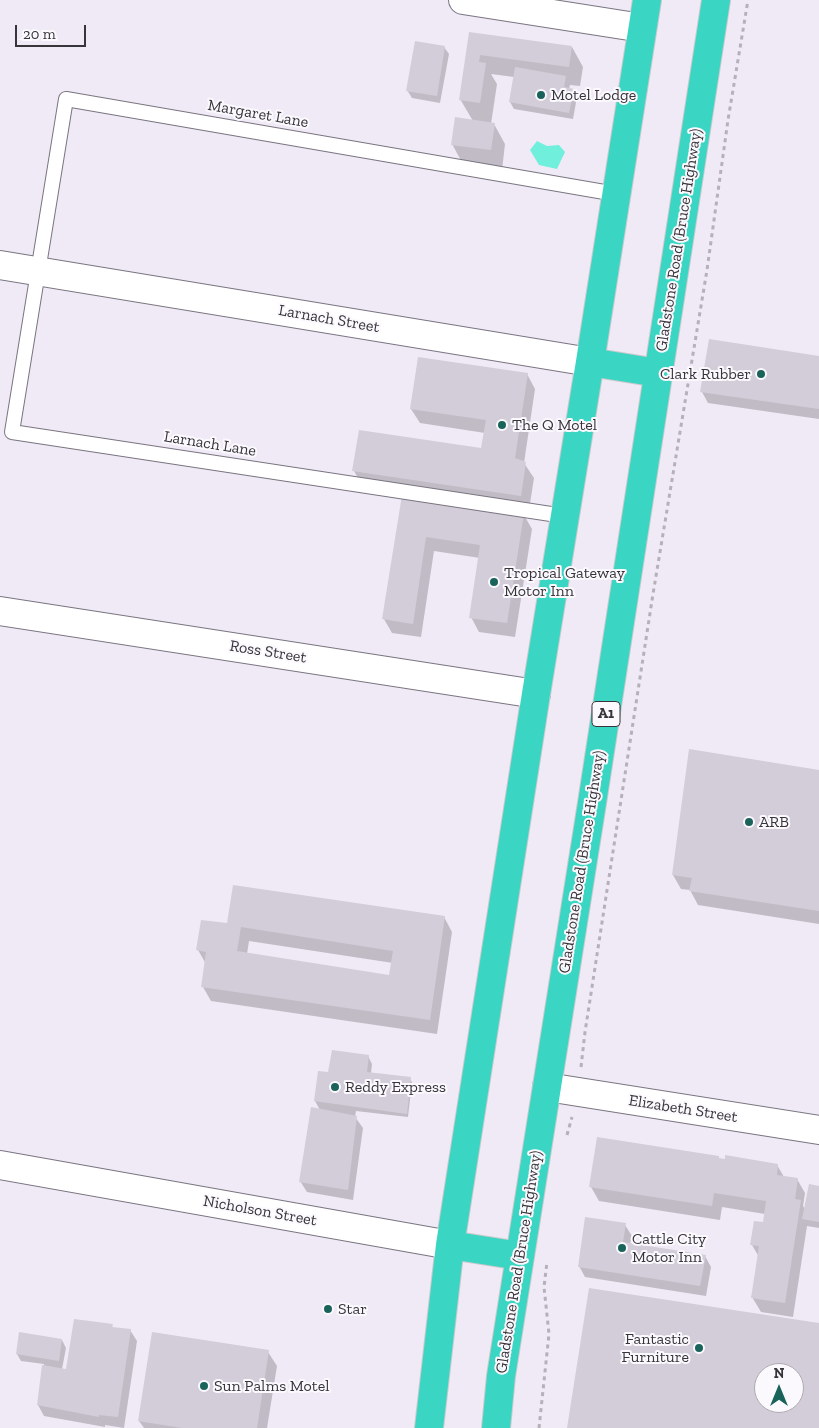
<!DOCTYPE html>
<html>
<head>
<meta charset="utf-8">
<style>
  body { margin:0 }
  #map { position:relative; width:819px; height:1428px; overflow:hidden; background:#f0eaf6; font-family:"Zilla Slab",serif }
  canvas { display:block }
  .north { position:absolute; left:754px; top:1363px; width:50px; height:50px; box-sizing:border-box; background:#fbf9fe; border:1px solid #adabb0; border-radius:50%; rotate:0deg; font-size:14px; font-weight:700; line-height:20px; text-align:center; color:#37353a }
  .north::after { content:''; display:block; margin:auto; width:18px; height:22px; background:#19635a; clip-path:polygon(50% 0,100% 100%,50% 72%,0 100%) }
  .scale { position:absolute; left:15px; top:25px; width:71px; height:22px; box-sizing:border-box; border:2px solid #37353a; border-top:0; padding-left:6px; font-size:15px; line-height:18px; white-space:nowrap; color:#37353a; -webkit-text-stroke:4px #fbf9fe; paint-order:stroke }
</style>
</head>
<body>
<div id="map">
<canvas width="819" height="1428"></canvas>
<div class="north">N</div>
<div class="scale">20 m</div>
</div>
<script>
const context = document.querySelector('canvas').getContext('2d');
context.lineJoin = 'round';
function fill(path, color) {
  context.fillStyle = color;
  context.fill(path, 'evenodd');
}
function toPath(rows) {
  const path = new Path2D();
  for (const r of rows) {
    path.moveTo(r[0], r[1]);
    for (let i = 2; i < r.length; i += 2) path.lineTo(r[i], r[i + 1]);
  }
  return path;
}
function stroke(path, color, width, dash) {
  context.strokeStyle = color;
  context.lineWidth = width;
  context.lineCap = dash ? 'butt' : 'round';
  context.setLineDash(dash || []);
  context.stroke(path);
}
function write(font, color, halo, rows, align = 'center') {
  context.font = font + ' "Zilla Slab",serif';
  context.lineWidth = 4;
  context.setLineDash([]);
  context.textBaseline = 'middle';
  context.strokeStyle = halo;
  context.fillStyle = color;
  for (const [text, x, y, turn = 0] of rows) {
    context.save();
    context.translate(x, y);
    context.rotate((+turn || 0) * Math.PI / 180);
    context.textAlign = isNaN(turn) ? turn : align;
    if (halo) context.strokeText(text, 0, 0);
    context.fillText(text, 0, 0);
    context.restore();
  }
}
const water = toPath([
  [537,141,547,146,559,145,565,152,557,169,539,165,530,150]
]);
const shadow = toPath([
  [470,33,572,47,583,67,580,86,570,85,569,89,573,90,577,97,573,119,514,109,510,102,514,77,491,74,497,84,491,124,494,124,505,144,502,170,463,164,452,144,473,121,460,99],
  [444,47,449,54,440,103,412,98,407,90],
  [819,358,819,419,708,403,702,392],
  [527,374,535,389,524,463,534,478,529,510,362,485,354,471,482,450,485,433,420,423,411,409],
  [403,496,524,515,532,529,515,637,479,632,471,617,480,558,434,551,421,637,392,633,384,619],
  [819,771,819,924,698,905,690,890,681,889,673,875],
  [444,917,452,932,437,1034,211,1001,203,987,206,964,198,950,228,925],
  [249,941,393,963,390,977,247,954],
  [368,1056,372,1064,371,1073,410,1079,412,1082,408,1117,356,1111,355,1117,363,1128,353,1200,307,1192,300,1181,320,1110,315,1101,319,1072,329,1074],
  [719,1159,777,1165,784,1177,797,1179,805,1193,803,1206,805,1209,819,1187,819,1228,807,1226,793,1317,761,1312,752,1297,759,1257,752,1245,764,1223,765,1214,722,1207,720,1220,599,1201,591,1187],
  [625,1225,632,1236,630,1244,705,1256,711,1267,706,1296,585,1277,579,1266],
  [112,1326,113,1328,130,1330,137,1341,124,1428,105,1425,105,1427,44,1416,38,1405,44,1364,21,1361,17,1354,62,1340,66,1348,62,1369,67,1370],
  [268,1352,277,1366,267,1428,144,1428,139,1421]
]);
const building = toPath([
  [469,32,572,46,569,67,480,55,479,62,486,63,480,103,459,100],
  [415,41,445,46,437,96,406,91],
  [515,67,566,76,564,87,574,89,569,113,509,102],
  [455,117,495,123,491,150,451,145],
  [709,339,819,356,819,409,700,392],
  [418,357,528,373,515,458,526,462,521,496,352,471,359,430,481,448,486,420,410,409],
  [402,495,524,513,507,623,469,618,480,545,426,537,413,624,382,619],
  [689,749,819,770,819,911,689,891,692,878,672,875],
  [233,885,445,916,430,1020,201,987,206,952,196,950,201,920,227,923],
  [241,927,393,951,389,975,237,951],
  [332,1050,369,1055,367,1072,411,1077,407,1114,314,1101,318,1071,328,1072],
  [311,1107,357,1116,348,1190,299,1182],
  [597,1137,719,1156,719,1158,725,1159,725,1155,778,1164,777,1175,798,1178,795,1199,801,1200,785,1303,751,1298,759,1246,750,1245,754,1221,763,1222,766,1201,714,1193,712,1206,589,1187],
  [809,1184,819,1186,819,1222,802,1219],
  [585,1217,626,1223,623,1242,706,1255,700,1286,578,1267],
  [589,1288,819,1323,819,1428,567,1428],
  [764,1373,794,1373,794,1403,764,1403],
  [74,1319,113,1324,112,1327,131,1329,118,1417,99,1415,99,1417,37,1405,42,1365,66,1369],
  [19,1332,62,1339,59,1361,16,1354],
  [152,1332,269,1350,257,1428,182,1428,138,1421]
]);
const path = toPath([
  [581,1067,585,1032,653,594,707,270,728,120,748,0],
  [567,1135,572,1117],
  [539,1428,549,1334,544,1287,547,1262]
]);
const lane = toPath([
  [564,516,12,432,66,99,616,194]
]);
const street = toPath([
  [463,0,642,28],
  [0,265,590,362],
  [0,611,536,694],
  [547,1087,819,1130],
  [0,1165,450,1245]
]);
const highway = toPath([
  [590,362,658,373],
  [450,1245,520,1256],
  [429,1428,450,1245,536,694,590,362,647,0],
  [496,1428,501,1376,592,803,716,0]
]);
const markers = [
  [541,95,5,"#19635a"],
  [761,374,5,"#19635a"],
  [502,425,5,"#19635a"],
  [494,582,5,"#19635a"],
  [749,822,5,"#19635a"],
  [335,1087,5,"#19635a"],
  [622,1248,5,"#19635a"],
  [328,1309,5,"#19635a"],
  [699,1348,5,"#19635a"],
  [204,1386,5,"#19635a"]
];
const shields = [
  [606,714,28]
];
const shieldNames = [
  ["A1",606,714]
];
const poiNames = [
  ["Motel Lodge",551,95],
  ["Clark Rubber",751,374,"right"],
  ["The Q Motel",512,425],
  ["Tropical Gateway",504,573],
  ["Motor Inn",504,591],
  ["ARB",759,822],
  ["Reddy Express",345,1087],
  ["Cattle City",632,1239],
  ["Motor Inn",632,1257],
  ["Star",338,1309],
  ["Fantastic",689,1339,"right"],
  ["Furniture",689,1357,"right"],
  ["Sun Palms Motel",214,1386]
];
const streetNames = [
  ["Margaret Lane",258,114,10],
  ["Gladstone Road (Bruce Highway)",679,240,-81],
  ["Larnach Street",329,319,10],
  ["Larnach Lane",210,444,9],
  ["Ross Street",268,652,9],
  ["Gladstone Road (Bruce Highway)",582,862,-81],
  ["Elizabeth Street",683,1109,9],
  ["Nicholson Street",260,1211,10],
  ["Gladstone Road (Bruce Highway)",519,1262,-81]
];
fill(water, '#70efdd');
fill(shadow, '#0003');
fill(building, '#d3cdd9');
stroke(lane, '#7a7580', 16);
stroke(street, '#7a7580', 30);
stroke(highway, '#cbcacc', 30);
stroke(path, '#b5b0ba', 3, [4, 4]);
stroke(lane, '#fff', 14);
stroke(street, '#fff', 28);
stroke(highway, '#3ad6c3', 28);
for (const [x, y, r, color] of markers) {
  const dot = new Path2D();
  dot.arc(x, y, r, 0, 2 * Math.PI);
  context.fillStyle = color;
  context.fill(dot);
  stroke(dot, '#fbf9fe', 2);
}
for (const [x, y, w] of shields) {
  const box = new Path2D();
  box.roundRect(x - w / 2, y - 12.5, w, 25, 4);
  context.fillStyle = '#fbf9fe';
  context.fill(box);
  stroke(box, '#37353a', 1);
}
write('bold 15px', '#37353a', null, shieldNames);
write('16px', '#37353a', '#fbf9fe', poiNames, 'left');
write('16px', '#37353a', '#fbf9fe', streetNames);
</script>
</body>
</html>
